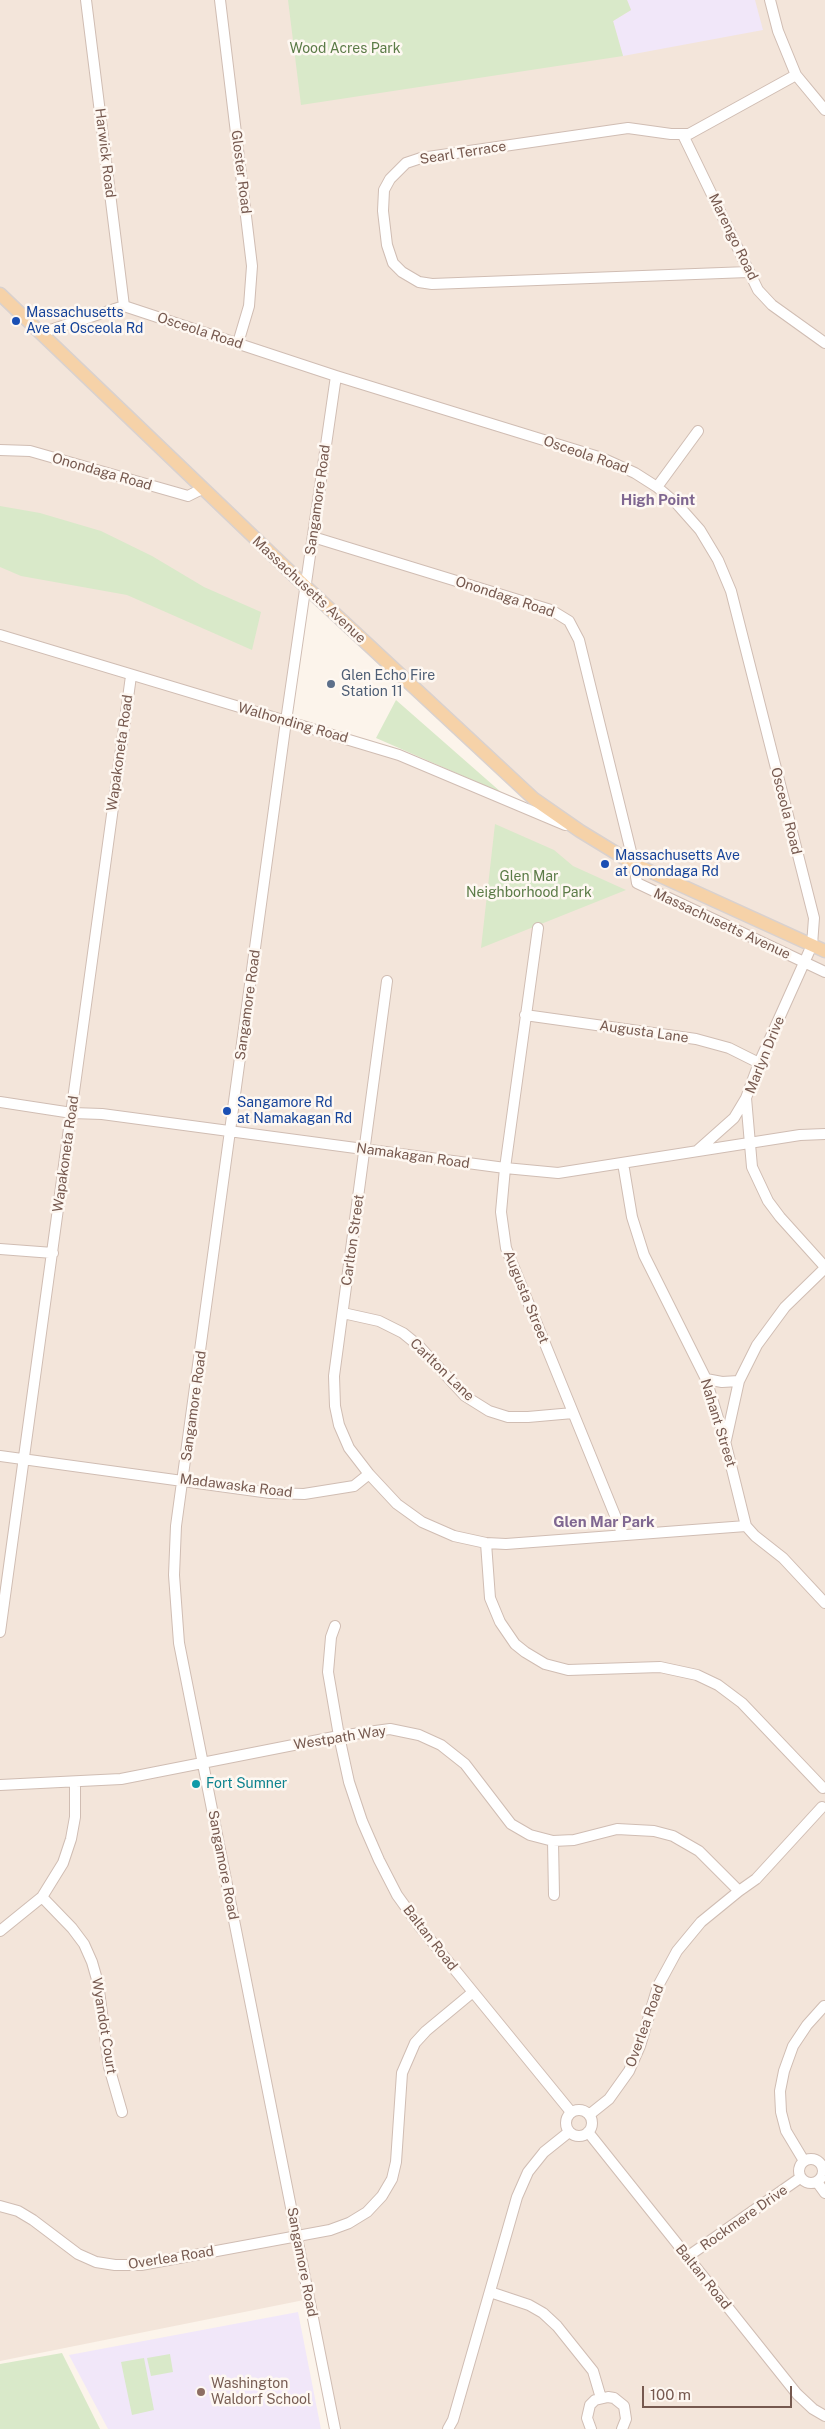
<!DOCTYPE html>
<html>
<head>
<meta charset="utf-8">
<style>
  body { margin:0 }
  #map { position:relative; width:825px; height:2429px; overflow:hidden; background:#fcf4eb; font-family:"Public Sans",sans-serif }
  canvas { display:block }
  .scale { position:absolute; left:642px; top:2386px; width:150px; height:22px; box-sizing:border-box; border:2px solid #76594f; border-top:0; padding-left:6px; font-size:15px; line-height:18px; white-space:nowrap; color:#76594f; -webkit-text-stroke:4px #fef8f2; paint-order:stroke }
</style>
</head>
<body>
<div id="map">
<canvas width="825" height="2429"></canvas>
<div class="scale">100 m</div>
</div>
<script>
const context = document.querySelector('canvas').getContext('2d');
context.lineJoin = 'round';
function fill(path, color) {
  context.fillStyle = color;
  context.fill(path, 'evenodd');
}
function toPath(rows) {
  const path = new Path2D();
  for (const r of rows) {
    if (r.length === 3) {
      path.moveTo(r[0] + r[2], r[1]);
      path.arc(r[0], r[1], r[2], 0, 2 * Math.PI);
      continue;
    }
    path.moveTo(r[0], r[1]);
    for (let i = 2; i < r.length; i += 2) path.lineTo(r[i], r[i + 1]);
  }
  return path;
}
function stroke(path, color, width, dash) {
  context.strokeStyle = color;
  context.lineWidth = width;
  context.lineCap = dash ? 'butt' : 'round';
  context.setLineDash(dash || []);
  context.stroke(path);
}
function write(font, color, halo, rows, align = 'center') {
  context.font = font + ' "Public Sans",sans-serif';
  context.lineWidth = 5;
  context.setLineDash([]);
  context.textBaseline = 'middle';
  context.strokeStyle = halo;
  context.fillStyle = color;
  for (const [text, x, y, turn = 0] of rows) {
    context.save();
    context.translate(x, y);
    context.rotate((+turn || 0) * Math.PI / 180);
    context.textAlign = isNaN(turn) ? turn : align;
    if (halo) context.strokeText(text, 0, 0);
    context.fillText(text, 0, 0);
    context.restore();
  }
}
const residential = toPath([
  [0,0,825,0,825,2429,335,2429,309,2299,0,2361],
  [306,587,489,758,580,831,339,736,286,721]
]);
const education = toPath([
  [627,0,755,0,763,30,623,56,613,21,631,10],
  [298,2312,321,2429,108,2429,69,2355]
]);
const green = toPath([
  [288,0,627,0,631,10,613,21,623,56,301,105],
  [0,506,40,513,101,531,152,556,204,587,261,612,252,650,127,595,21,576,0,567],
  [396,700,502,793,376,738],
  [495,824,554,850,573,866,626,890,481,948],
  [62,2353,100,2429,0,2429,0,2364],
  [170,2354,173,2372,151,2376,147,2358],
  [144,2358,154,2410,132,2415,121,2362]
]);
const minor = toPath([
  [86,0,124,306],
  [220,0,252,266,249,306,238,343],
  [770,0,778,31,796,75,825,110],
  [683,135,758,290,772,305,825,343],
  [748,272,432,284,419,282,402,272,393,263,387,245,383,211,384,190,390,179,406,163,421,158,628,128,671,134,689,134,796,75],
  [41,333,124,306,336,376,602,458,635,473,657,487,677,504,700,530,718,560,731,591,814,918,812,945,759,1063,746,1098,752,1167,768,1201,780,1217,825,1267],
  [0,450,30,451,188,496,202,489],
  [657,487,698,431],
  [313,537,551,610,569,621,579,640,634,864,637,883,825,972],
  [0,635,399,755,565,825],
  [538,928,505,1168,501,1212,506,1248,623,1535],
  [387,981,334,1376,335,1406,339,1425,349,1448,369,1474,397,1504,422,1522,454,1536,486,1543,506,1544,746,1526],
  [525,1015,696,1039,729,1048,759,1063],
  [0,1102,72,1113,102,1114,505,1168,558,1173,800,1135,825,1134],
  [698,1150,734,1118,746,1098],
  [623,1163,632,1217,644,1255,706,1379,725,1441,746,1526,755,1536,783,1558,825,1603],
  [0,1249,53,1253],
  [343,1313,379,1321,403,1333,419,1346,465,1396,489,1411,508,1417,528,1417,573,1413],
  [706,1379,722,1382,739,1381],
  [726,1440,739,1381,757,1345,785,1307,825,1268],
  [0,1456,270,1493,304,1494,354,1486,369,1474],
  [486,1543,490,1598,500,1622,515,1644,525,1652,545,1664,568,1670,660,1667,697,1675,718,1685,742,1703,823,1788],
  [335,1626,331,1637,328,1672,339,1736,349,1782,362,1821,379,1860,397,1895,420,1927,571,2112],
  [0,1632,131,676],
  [0,1785,121,1779,339,1736,390,1729,419,1735,441,1745,465,1764,511,1824,530,1835,553,1841,574,1840,617,1829,654,1831,673,1836,699,1851,739,1891],
  [553,1841,554,1895],
  [42,1897,72,1928,84,1944,92,1962,98,1983,109,2067,122,2112],
  [0,1931,42,1897,63,1863,71,1839,75,1817,75,1782],
  [579,2123,13],
  [589,2115,609,2099,629,2071,640,2046,658,1986,677,1951,701,1922,739,1891,756,1879,822,1807],
  [588,2132,797,2394,813,2409,825,2416],
  [811,2171,12],
  [804,2161,786,2131,781,2112,780,2091,784,2071,793,2046,807,2025,824,2006],
  [817,2182,825,2193],
  [0,2206,18,2211,33,2220,78,2254,96,2262,115,2265,141,2265,330,2230,349,2223,367,2212,382,2196,392,2179,396,2162,402,2073,415,2043,426,2031,473,1992],
  [687,2257,800,2178],
  [490,2292,529,2305,543,2313,557,2326,593,2371,601,2398],
  [335,2429,179,1643,174,1575,176,1526,286,721,336,376],
  [448,2429,453,2420,517,2197,528,2172,544,2152,569,2132],
  [591,2429,587,2418,590,2405,595,2400,608,2397,614,2398,624,2406,626,2419,622,2429]
]);
const major = toPath([
  [0,294,305,586,534,799,580,831,634,864,825,951]
]);
const markers = [
  [16,321,5,"#1a4fb4"],
  [331,684,5,"#5c6f8a"],
  [605,864,5,"#1a4fb4"],
  [227,1111,5,"#1a4fb4"],
  [196,1784,5,"#0f9aa8"],
  [201,2392,5,"#8d6e63"]
];
const parkNames = [
  ["Wood Acres Park",345,49],
  ["Glen Mar",529,877],
  ["Neighborhood Park",529,893]
];
const streetNames = [
  ["Harwick Road",105,153,83],
  ["Searl Terrace",463,153,-9],
  ["Gloster Road",241,172,83],
  ["Marengo Road",733,237,64],
  ["Osceola Road",200,331,18],
  ["Osceola Road",586,455,19],
  ["Onondaga Road",102,472,16],
  ["Sangamore Road",318,500,-82],
  ["Massachusetts Avenue",309,590,43],
  ["Onondaga Road",505,597,18],
  ["Walhonding Road",293,723,16],
  ["Wapakoneta Road",120,753,-82],
  ["Osceola Road",786,811,76],
  ["Massachusetts Avenue",722,924,25],
  ["Sangamore Road",248,1005,-82],
  ["Augusta Lane",644,1032,8],
  ["Marlyn Drive",765,1055,-68],
  ["Wapakoneta Road",66,1154,-82],
  ["Namakagan Road",413,1156,8],
  ["Carlton Street",353,1240,-82],
  ["Augusta Street",526,1297,68],
  ["Carlton Lane",442,1370,44],
  ["Sangamore Road",194,1406,-82],
  ["Nahant Street",718,1423,73],
  ["Madawaska Road",236,1486,7],
  ["Westpath Way",340,1738,-9],
  ["Sangamore Road",223,1865,79],
  ["Baltan Road",430,1938,52],
  ["Wyandot Court",104,2026,81],
  ["Overlea Road",645,2026,-70],
  ["Rockmere Drive",744,2218,-35],
  ["Overlea Road",171,2258,-9],
  ["Sangamore Road",302,2262,79],
  ["Baltan Road",703,2277,51]
];
const transitNames = [
  ["Massachusetts",26,313],
  ["Ave at Osceola Rd",26,329],
  ["Massachusetts Ave",615,856],
  ["at Onondaga Rd",615,872],
  ["Sangamore Rd",237,1103],
  ["at Namakagan Rd",237,1119]
];
const serviceNames = [
  ["Glen Echo Fire",341,676],
  ["Station 11",341,692]
];
const cultureNames = [
  ["Fort Sumner",206,1784]
];
const educationNames = [
  ["Washington",211,2384],
  ["Waldorf School",211,2400]
];
const neighbourhoodNames = [
  ["High Point",658,500],
  ["Glen Mar Park",604,1522]
];
fill(residential, '#f3e5da');
fill(education, '#f1e7f9');
fill(green, '#d9e9c9');
stroke(minor, '#d0bdb3', 12);
stroke(major, '#d9d1ce', 15);
stroke(minor, '#fff', 10);
stroke(major, '#f6d2a8', 12);
for (const [x, y, r, color] of markers) {
  const dot = new Path2D();
  dot.arc(x, y, r, 0, 2 * Math.PI);
  context.fillStyle = color;
  context.fill(dot);
  stroke(dot, '#fef8f2', 2);
}
write('14px', '#5b7b47', '#fef8f2', parkNames);
write('14px', '#76594f', '#fef8f2', streetNames);
write('14px', '#164399', '#fef8f2', transitNames, 'left');
write('14px', '#4e5e75', '#fef8f2', serviceNames, 'left');
write('14px', '#0d838f', '#fef8f2', cultureNames, 'left');
write('14px', '#785e54', '#fef8f2', educationNames, 'left');
write('bold 15px', '#7f6791', '#fef8f2', neighbourhoodNames);
</script>
</body>
</html>
